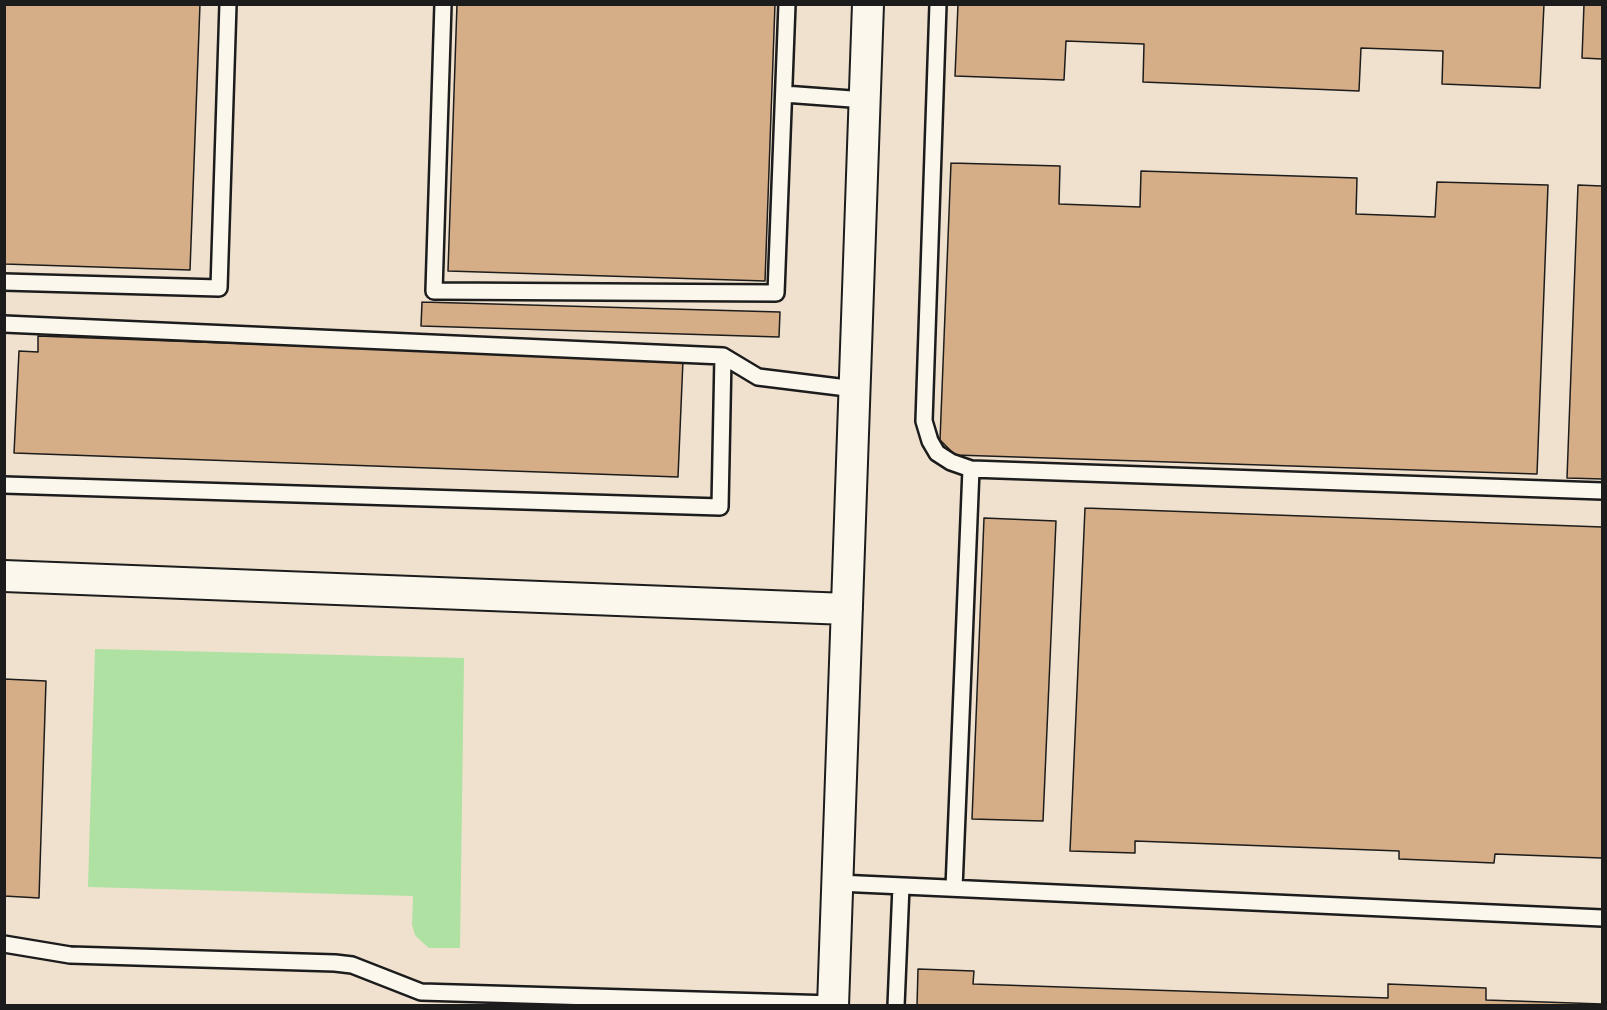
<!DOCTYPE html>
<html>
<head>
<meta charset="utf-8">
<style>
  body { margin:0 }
  #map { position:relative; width:1607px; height:1010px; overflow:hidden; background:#fbf7ec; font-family:"Patrick Hand",sans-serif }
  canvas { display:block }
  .frame { position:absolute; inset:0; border:6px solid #1c1c1c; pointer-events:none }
</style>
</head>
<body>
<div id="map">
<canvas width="1607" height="1010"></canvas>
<div class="frame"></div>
</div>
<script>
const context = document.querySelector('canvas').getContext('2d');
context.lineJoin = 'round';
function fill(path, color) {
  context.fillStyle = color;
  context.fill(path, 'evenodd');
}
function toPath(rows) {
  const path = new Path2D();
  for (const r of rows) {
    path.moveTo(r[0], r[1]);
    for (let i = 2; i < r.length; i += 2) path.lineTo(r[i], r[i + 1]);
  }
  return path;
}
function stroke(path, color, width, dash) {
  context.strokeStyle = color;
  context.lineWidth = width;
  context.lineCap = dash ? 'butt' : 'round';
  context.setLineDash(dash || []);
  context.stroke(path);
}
const built = toPath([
  [5,5,1602,5,1602,1005,5,1005]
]);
const green = toPath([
  [95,649,464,658,460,948,429,948,421,941,415,935,412,925,413,896,88,887]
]);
const building = toPath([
  [4,4,200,4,190,270,4,264,4,4],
  [457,4,775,4,765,281,448,271,457,4],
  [958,4,1544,4,1540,88,1442,84,1443,51,1361,48,1359,91,1143,82,1144,44,1066,41,1064,80,955,76,958,4],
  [1584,4,1602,4,1602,59,1582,58,1584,4],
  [951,163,1060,166,1059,204,1140,207,1141,171,1357,178,1356,214,1435,217,1437,182,1548,185,1537,474,955,455,940,440,951,163],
  [1578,185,1602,186,1602,479,1567,478,1578,185],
  [422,302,780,312,779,337,421,326,422,302],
  [38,336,683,360,678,477,14,453,19,351,38,352,38,336],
  [1085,508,1602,527,1602,858,1495,854,1494,863,1399,859,1399,851,1135,841,1135,853,1070,851,1085,508],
  [984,518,1056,521,1043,821,972,819,984,518],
  [4,679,46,681,39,898,4,896,4,679],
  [918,969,974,971,973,984,1388,998,1388,984,1486,988,1486,1000,1602,1004,1602,1006,917,1006,918,969]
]);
const lane = toPath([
  [443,4,434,291,776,293,787,4],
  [938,4,924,421,930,441,937,453,951,462,971,469],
  [784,94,865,100],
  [4,282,219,288,228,4],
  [4,324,723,356,758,377,855,389],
  [4,485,720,507,723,356],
  [838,883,1602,918],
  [954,888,971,469,1602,491],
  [4,944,70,955,335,963,352,965,421,992,833,1004],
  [896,1006,901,886]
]);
const street = toPath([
  [4,576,847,609],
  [833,1006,868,4]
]);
fill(built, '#f0e1ce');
fill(green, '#aee1a2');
fill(building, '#d5ad87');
stroke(building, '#1c1c1c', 1.5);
stroke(lane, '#1c1c1c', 20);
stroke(street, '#1c1c1c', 34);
stroke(lane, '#fbf7ec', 15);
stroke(street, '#fbf7ec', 30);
</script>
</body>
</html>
